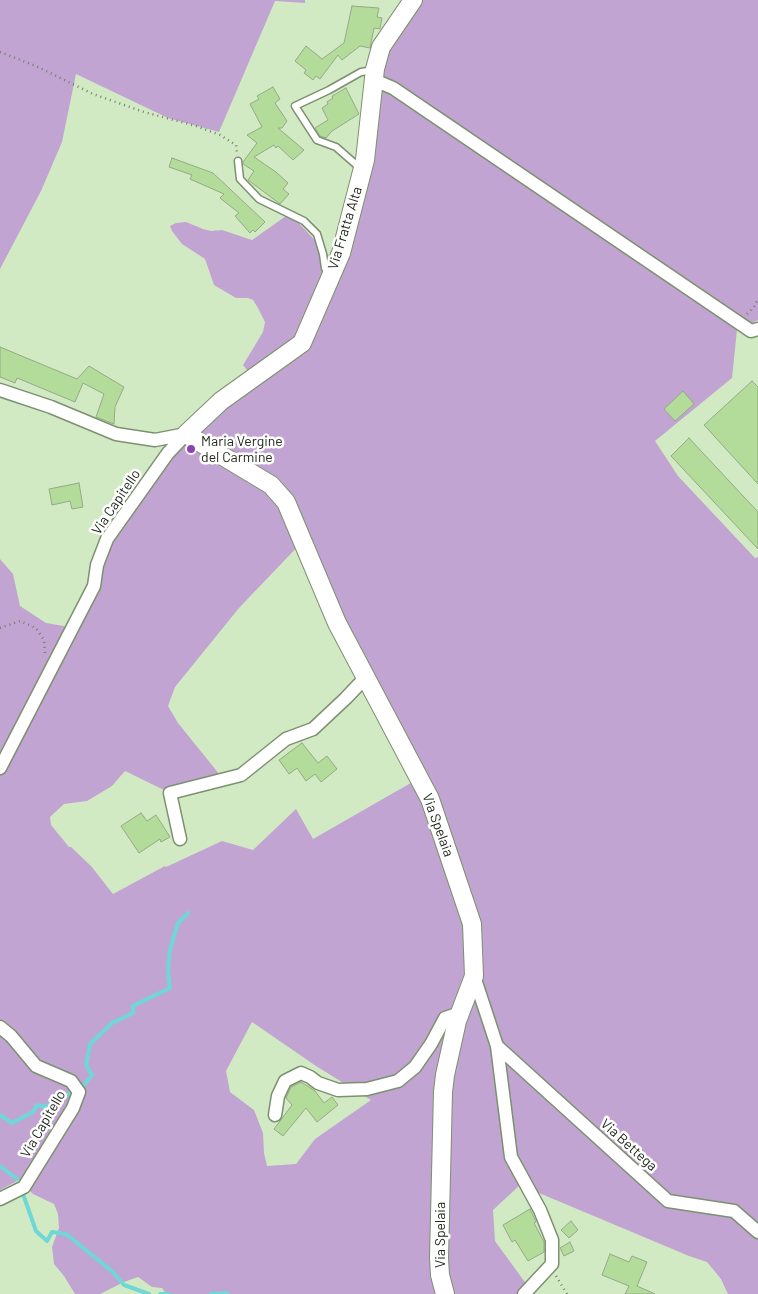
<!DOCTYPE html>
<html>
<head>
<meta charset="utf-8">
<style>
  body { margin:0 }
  canvas { display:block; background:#d2eac4 }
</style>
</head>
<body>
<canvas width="758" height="1294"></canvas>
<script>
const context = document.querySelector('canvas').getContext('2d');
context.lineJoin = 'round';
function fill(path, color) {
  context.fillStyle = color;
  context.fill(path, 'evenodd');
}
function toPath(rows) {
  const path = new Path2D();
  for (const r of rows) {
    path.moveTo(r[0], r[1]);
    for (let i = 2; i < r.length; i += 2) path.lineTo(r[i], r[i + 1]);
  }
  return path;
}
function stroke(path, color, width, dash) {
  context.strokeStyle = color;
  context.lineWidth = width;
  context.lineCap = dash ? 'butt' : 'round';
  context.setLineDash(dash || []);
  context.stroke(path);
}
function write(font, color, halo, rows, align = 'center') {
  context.font = font + ' Barlow,sans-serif';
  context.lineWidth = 5;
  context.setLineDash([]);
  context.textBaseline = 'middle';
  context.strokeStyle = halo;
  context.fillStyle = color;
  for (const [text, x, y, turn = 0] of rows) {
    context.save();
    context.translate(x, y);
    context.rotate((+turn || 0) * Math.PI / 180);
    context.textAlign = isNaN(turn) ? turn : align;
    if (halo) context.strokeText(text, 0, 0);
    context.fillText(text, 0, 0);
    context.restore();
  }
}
const green = toPath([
  [0,0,305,0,305,3,275,1,219,132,168,118,76,74,62,142,41,191,0,269],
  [411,0,758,0,758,320,737,330,732,378,655,441,678,476,755,558,758,557,758,1294,728,1294,721,1279,707,1262,689,1256,520,1185,493,1210,495,1241,527,1285,520,1294,166,1294,162,1288,152,1287,138,1277,124,1282,100,1294,75,1294,64,1276,54,1264,52,1247,59,1228,58,1214,54,1204,33,1194,19,1180,0,1190,0,559,13,574,20,606,46,623,70,627,106,541,187,433,253,378,243,365,263,332,265,322,258,308,253,300,248,298,236,298,214,285,205,259,182,244,172,231,170,226,176,223,186,222,203,229,211,231,222,230,252,240,286,216,298,222,332,259,357,193,383,47],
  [303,541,416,780,313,839,296,809,253,850,222,841,166,867,165,866,113,894,91,866,71,847,69,847,51,825,50,817,64,804,87,801,112,786,125,771,166,791,224,780,178,723,168,706,175,687,239,608],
  [252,1022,316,1066,371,1100,315,1139,296,1164,267,1166,264,1153,263,1133,254,1110,230,1092,226,1071]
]);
const stream = toPath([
  [84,1085,92,1075,86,1065,90,1044,112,1023,133,1013,133,1006,170,988,168,970,170,949,178,923,188,913],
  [0,1115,12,1123,33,1112,37,1105,44,1107,69,1094],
  [0,1166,17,1179],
  [23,1194,36,1231,47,1241,52,1232,66,1234,113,1272,124,1285,149,1294],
  [160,1294,169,1294],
  [211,1294,225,1293,228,1294]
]);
const building = toPath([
  [352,6,379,8,377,17,382,18,380,29,374,28,370,48,360,46,342,60,338,55,320,79,316,76,313,80,304,73,306,70,295,61,306,46,322,59,344,43,352,6],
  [273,87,280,99,275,103,287,121,282,128,278,128,304,150,293,160,278,146,276,148,274,145,254,157,276,172,288,183,283,189,289,194,280,204,248,180,254,171,243,164,243,162,257,143,247,135,262,127,250,104,259,99,257,96,273,87],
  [346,88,359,114,332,131,326,138,320,136,315,128,328,120,322,108,328,104,327,102,333,98,332,96,346,88],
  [172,158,213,173,265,222,255,232,253,230,250,233,235,216,239,213,220,198,224,194,190,179,192,175,169,167,172,158],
  [0,347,77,379,89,366,124,387,115,407,114,424,96,417,104,394,83,383,75,402,17,378,15,383,0,377,0,347],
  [752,381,758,387,758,484,704,425,752,381],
  [683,391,694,404,675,421,664,409,683,391],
  [689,438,758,512,758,549,671,456,689,438],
  [79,483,83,507,72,509,70,501,52,505,49,489,79,483],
  [302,743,318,763,327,756,337,769,321,782,315,774,306,781,297,768,289,774,279,760,302,743],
  [141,813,147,821,156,815,170,837,161,842,160,839,139,853,121,826,141,813],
  [301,1082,315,1091,324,1103,332,1097,338,1105,317,1122,306,1108,283,1136,274,1129,292,1105,286,1098,291,1087,301,1082],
  [530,1209,536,1222,534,1223,544,1242,544,1252,528,1261,515,1240,512,1242,503,1225,530,1209],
  [571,1221,578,1230,569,1238,561,1230,571,1221],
  [570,1242,574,1251,564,1256,560,1248,570,1242],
  [610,1254,629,1262,632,1256,647,1262,637,1286,655,1294,625,1294,629,1286,602,1275,610,1254]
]);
const path = toPath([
  [0,52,36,66,93,94,144,112,196,126,220,135,236,145,237,154],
  [747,314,754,307,758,299],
  [0,628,20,621,36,628,44,640,45,654],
  [556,1276,567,1294]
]);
const lane = toPath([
  [238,161,240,179,259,199,304,221,317,234,323,254,325,268,329,274],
  [360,168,336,147,317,140,295,106,329,90,361,72,374,70]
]);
const street = toPath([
  [374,80,393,88,751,331,758,329],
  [0,390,51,407,116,434,155,440,186,434],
  [0,768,94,586,97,565,107,539,168,453,186,434],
  [180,839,170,793,241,775,286,739,313,729,346,698,365,678],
  [474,976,497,1046,668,1201,734,1211,758,1232],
  [0,1027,11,1036,36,1066,71,1081,79,1092,73,1108,24,1187,0,1199],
  [497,1046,511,1157,540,1210,552,1240,552,1264,524,1294],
  [275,1115,278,1096,285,1081,301,1073,310,1077,318,1083,338,1090,367,1089,398,1081,415,1067,431,1044,445,1018,460,1013]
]);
const secondary = toPath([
  [413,0,381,47,375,69,365,160,341,253,302,343,221,401,186,434,271,485,286,502,337,623,430,799,472,924,474,976,457,1021,445,1075,443,1092,439,1258,440,1275,445,1294]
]);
const markers = [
  [191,449,5,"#8f42b2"]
];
const streetNames = [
  ["Via Fratta Alta",345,228,-73],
  ["Via Capitello",116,502,-56],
  ["Via Spelaia",438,825,70],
  ["Via Capitello",43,1124,-60],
  ["Via Bettega",629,1145,42],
  ["Via Spelaia",440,1235,-90]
];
const poiNames = [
  ["Maria Vergine",201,441],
  ["del Carmine",201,457]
];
fill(green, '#c2a4d2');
stroke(stream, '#6fd8d6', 4);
fill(building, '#b3db9a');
stroke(building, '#94aa86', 1);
stroke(lane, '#7c916f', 9);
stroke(street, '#7c916f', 15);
stroke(secondary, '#7c916f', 20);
stroke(path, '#718168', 2.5, [1, 4]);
stroke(lane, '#fff', 6);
stroke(street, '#fff', 12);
stroke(secondary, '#fff', 18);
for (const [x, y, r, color] of markers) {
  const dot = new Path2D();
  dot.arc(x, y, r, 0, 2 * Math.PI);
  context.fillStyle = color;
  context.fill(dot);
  stroke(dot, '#fff', 2);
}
write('14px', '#20291b', '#fff', streetNames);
write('14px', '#20291b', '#fff', poiNames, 'left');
</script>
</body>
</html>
